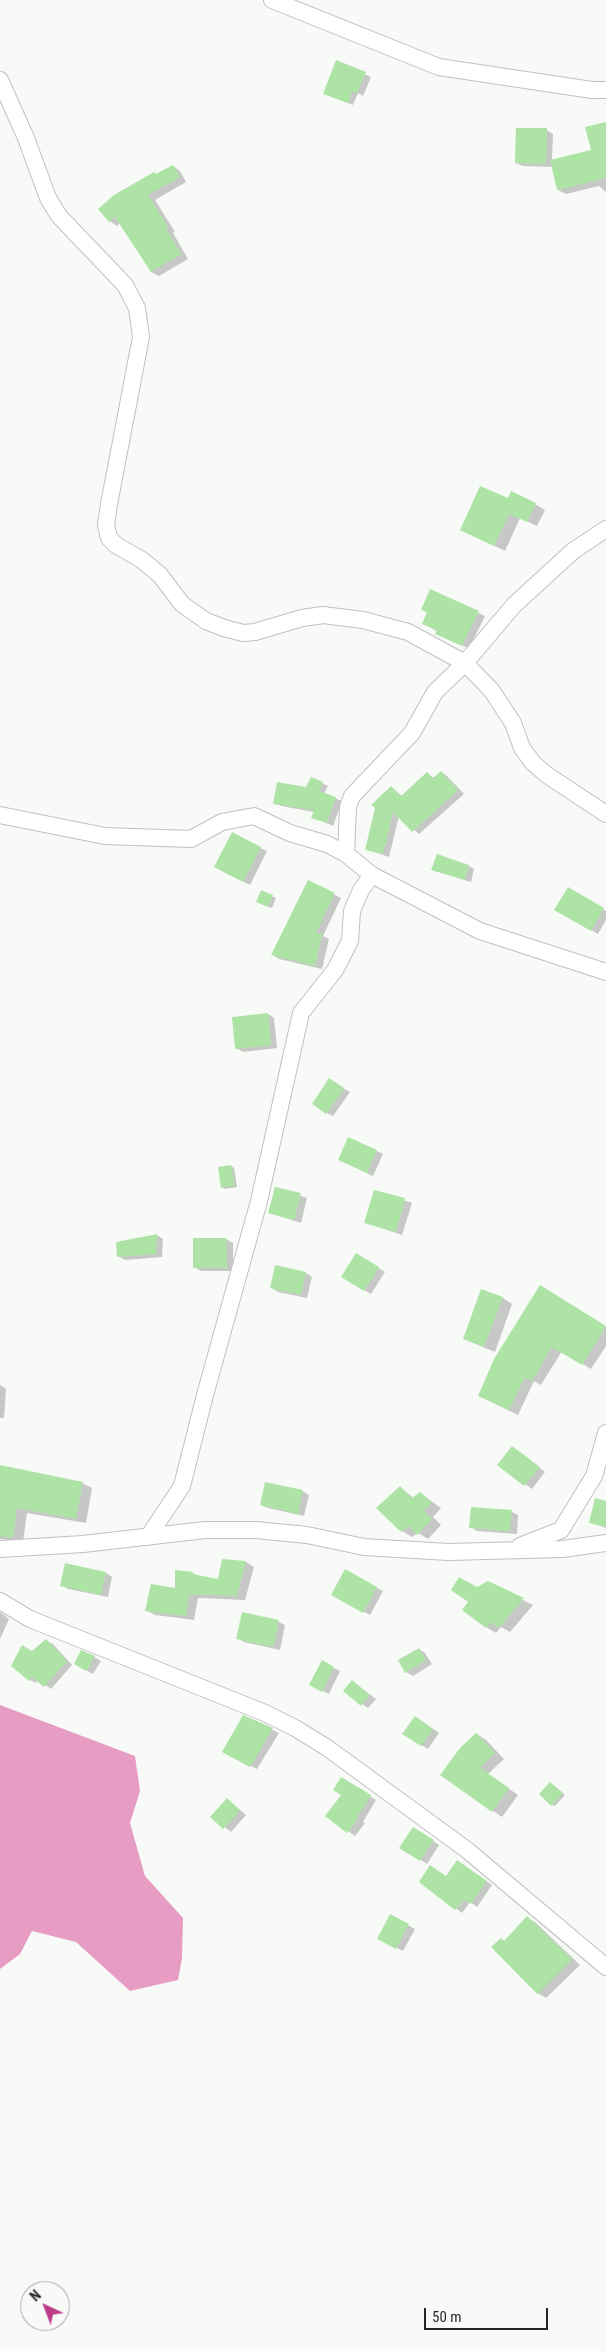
<!DOCTYPE html>
<html>
<head>
<meta charset="utf-8">
<style>
  body { margin:0 }
  #map { position:relative; width:606px; height:2351px; overflow:hidden; background:#f8faf7; font-family:"Roboto Condensed",sans-serif }
  canvas { display:block }
  .north { position:absolute; left:20px; top:2281px; width:50px; height:50px; box-sizing:border-box; background:#f8faf7; border:1px solid #a4a6a3; border-radius:50%; rotate:317deg; font-size:14px; font-weight:700; line-height:20px; text-align:center; color:#262726 }
  .north::after { content:''; display:block; margin:auto; width:18px; height:22px; background:#bc3e8b; clip-path:polygon(50% 0,100% 100%,50% 72%,0 100%) }
  .scale { position:absolute; left:424px; top:2308px; width:124px; height:22px; box-sizing:border-box; border:2px solid #262726; border-top:0; padding-left:6px; font-size:15px; line-height:18px; white-space:nowrap; color:#262726; -webkit-text-stroke:4px #f8faf7; paint-order:stroke }
</style>
</head>
<body>
<div id="map">
<canvas width="606" height="2351"></canvas>
<div class="north">N</div>
<div class="scale">50 m</div>
</div>
<script>
const context = document.querySelector('canvas').getContext('2d');
context.lineJoin = 'round';
function fill(path, color) {
  context.fillStyle = color;
  context.fill(path, 'evenodd');
}
function toPath(rows) {
  const path = new Path2D();
  for (const r of rows) {
    path.moveTo(r[0], r[1]);
    for (let i = 2; i < r.length; i += 2) path.lineTo(r[i], r[i + 1]);
  }
  return path;
}
function stroke(path, color, width, dash) {
  context.strokeStyle = color;
  context.lineWidth = width;
  context.lineCap = dash ? 'butt' : 'round';
  context.setLineDash(dash || []);
  context.stroke(path);
}
const forest = toPath([
  [0,1705,135,1756,140,1791,130,1823,145,1876,183,1918,182,1958,178,1980,130,1991,76,1942,32,1931,20,1954,0,1969]
]);
const shadow = toPath([
  [336,61,371,77,363,96,358,93,353,105,330,96],
  [606,124,606,192,599,186,566,194,558,190,553,167,523,166,516,163,546,130,553,134,552,161,592,150],
  [173,166,180,171,186,182,155,200,175,232,173,233,188,259,159,276,151,272,120,223,117,226,110,221,154,173,158,175],
  [535,504,545,510,537,526,520,518,505,551,461,530],
  [430,591,485,616,469,649,424,624,428,613],
  [441,772,447,776,464,794,419,834,399,816,389,857,366,849,391,787,402,796,427,773,434,778],
  [322,783,328,786,324,794,342,801,333,826,313,817,314,812,281,806,275,803],
  [260,848,267,851,250,885,222,871],
  [469,866,474,869,471,882,433,870],
  [309,882,341,898,323,936,329,939,322,969,279,959,273,955],
  [568,889,606,911,606,920,598,934,556,910],
  [262,892,276,898,272,908,261,904],
  [268,1014,274,1018,277,1048,243,1052,236,1048],
  [336,1084,350,1092,333,1116,327,1113],
  [349,1138,383,1154,373,1176,346,1163],
  [231,1166,234,1168,237,1187,225,1189,222,1187],
  [276,1188,307,1198,301,1223,270,1213],
  [375,1191,412,1203,402,1235,366,1223],
  [157,1235,163,1239,162,1257,125,1260,118,1256],
  [226,1239,233,1243,233,1271,201,1271,194,1267],
  [357,1255,385,1272,371,1294,343,1277],
  [306,1273,312,1277,307,1298,278,1292,272,1288],
  [550,1292,606,1327,606,1346,591,1369,562,1351,541,1385,534,1381,518,1415,489,1401],
  [503,1298,512,1304,495,1352,464,1339],
  [0,1385,6,1389,4,1418,0,1418],
  [519,1452,545,1472,532,1489,499,1465],
  [0,1467,82,1483,92,1488,86,1523,27,1513,23,1542,0,1539],
  [400,1488,414,1498,420,1493,441,1508,433,1517,441,1525,428,1539,418,1533,412,1537,402,1531,378,1508],
  [302,1491,309,1495,304,1516,268,1508,261,1505],
  [606,1502,606,1528,590,1522],
  [512,1512,518,1515,517,1534,477,1531,471,1527],
  [223,1560,246,1562,254,1567,245,1600,198,1598,194,1620,155,1615,146,1610,176,1589,192,1573,199,1576,219,1581],
  [346,1571,383,1591,370,1615,332,1595],
  [106,1573,112,1577,108,1597,68,1589,61,1585],
  [488,1583,533,1605,510,1632,501,1627,496,1633,486,1627,477,1588],
  [0,1612,9,1619,0,1639],
  [243,1614,279,1622,285,1625,280,1650,244,1642,237,1638],
  [47,1641,53,1644,72,1665,51,1689,38,1680,36,1683,30,1680,32,1653],
  [419,1649,425,1653,432,1664,413,1676,406,1672],
  [94,1657,101,1661,93,1674,75,1664],
  [322,1662,340,1671,329,1694,317,1688],
  [353,1682,376,1699,368,1708,362,1704],
  [243,1716,279,1733,257,1769,228,1754],
  [422,1721,439,1733,428,1749,421,1745],
  [477,1734,486,1740,504,1759,488,1774,518,1795,502,1817,442,1775],
  [341,1779,376,1800,363,1822,365,1823,355,1836,327,1816,343,1794],
  [553,1785,565,1795,555,1806,552,1805],
  [228,1800,246,1815,231,1832,212,1817],
  [413,1828,439,1845,427,1864,401,1847],
  [463,1865,492,1885,477,1907,470,1902,462,1913,421,1882,446,1877],
  [390,1916,415,1929,403,1951,385,1942],
  [527,1918,536,1923,580,1965,546,1998,537,1993,501,1939,505,1941]
]);
const building = toPath([
  [336,60,366,72,357,93,352,91,348,103,323,94],
  [606,122,606,178,557,190,550,160,591,150,585,127],
  [516,128,547,128,546,164,515,163],
  [173,165,180,177,148,195,168,227,166,228,181,254,151,272,115,217,109,222,98,209,114,195,154,172,156,174],
  [480,486,508,498,511,491,536,503,527,522,509,514,494,546,460,530],
  [430,589,479,611,462,646,435,634,437,630,422,624,427,612,421,610],
  [441,771,458,790,412,832,393,812,383,854,365,850,375,808,371,805,391,786,401,796,427,772,433,778],
  [311,777,323,782,319,791,336,797,327,823,311,818,314,810,273,804,277,782,306,787],
  [232,832,261,847,243,882,214,867],
  [437,854,469,865,465,880,431,870],
  [308,880,335,893,316,933,322,934,315,966,271,955],
  [568,887,604,908,591,931,554,910],
  [261,890,273,895,268,907,256,902],
  [268,1013,271,1045,235,1049,232,1017],
  [329,1078,344,1088,326,1114,312,1104],
  [348,1137,377,1150,367,1173,338,1160],
  [231,1165,235,1185,221,1188,218,1167],
  [275,1187,301,1193,294,1220,268,1213],
  [374,1190,405,1198,396,1232,364,1223],
  [157,1234,156,1254,117,1257,116,1242],
  [193,1238,226,1238,227,1268,193,1268],
  [356,1253,379,1267,364,1291,341,1277],
  [275,1265,306,1272,301,1295,270,1288],
  [540,1285,606,1326,582,1365,552,1347,532,1381,525,1377,509,1410,478,1396,494,1359],
  [481,1289,503,1297,484,1347,463,1339],
  [512,1446,540,1467,524,1486,497,1465],
  [0,1465,83,1482,76,1519,17,1508,13,1538,0,1536],
  [265,1482,303,1490,298,1514,260,1505],
  [400,1486,412,1498,420,1492,432,1502,424,1511,432,1519,417,1535,409,1526,401,1532,376,1508],
  [595,1498,606,1501,606,1527,589,1523],
  [471,1507,512,1510,510,1531,469,1528],
  [222,1559,246,1561,237,1596,189,1594,186,1616,145,1611,151,1584,175,1588,175,1570,193,1572,192,1574,218,1579],
  [65,1563,106,1572,101,1595,60,1586],
  [345,1569,377,1587,363,1613,331,1595],
  [459,1577,477,1587,488,1581,524,1598,499,1628,490,1622,486,1628,462,1610,468,1602,451,1590],
  [242,1612,279,1620,273,1647,236,1639],
  [46,1639,67,1661,44,1687,32,1677,29,1681,11,1666,22,1645,32,1651],
  [419,1648,426,1660,405,1673,398,1660],
  [81,1650,95,1656,86,1671,74,1664],
  [322,1660,334,1667,322,1692,309,1685],
  [352,1680,370,1695,361,1706,343,1691],
  [243,1715,273,1728,250,1767,222,1752],
  [415,1716,433,1729,421,1746,402,1734],
  [476,1733,495,1753,480,1768,509,1788,492,1812,440,1775,460,1748],
  [341,1777,371,1795,357,1817,359,1818,347,1833,325,1816,341,1795,333,1790],
  [550,1782,563,1793,551,1806,539,1794],
  [227,1798,240,1810,223,1829,210,1817],
  [413,1827,434,1840,420,1861,399,1848],
  [457,1860,487,1881,471,1904,464,1899,455,1910,419,1882,430,1865,446,1876],
  [390,1914,409,1924,396,1949,377,1939],
  [527,1916,572,1959,537,1994,491,1947,501,1938,504,1941]
]);
const minor = toPath([
  [272,0,439,67,592,90,606,90],
  [0,80,26,138,48,198,59,216,125,285,137,308,141,337,109,504,106,525,109,538,116,545,142,560,160,575,182,604,206,621,224,628,243,633,255,632,302,618,323,615,363,620,408,632,465,663,492,691,513,723,522,748,533,763,547,775,606,814],
  [0,815,105,836,191,839,222,822,254,816,290,833,327,844,346,854,372,875,480,931,606,972],
  [346,854,348,807,352,796,412,733,435,692,465,663,514,605,573,551,606,529],
  [148,1537,182,1486,205,1395,259,1201,301,1013,335,970,350,941,352,911,361,890,372,875],
  [520,1546,561,1530,594,1476,606,1433],
  [0,1549,83,1544,205,1530,256,1530,307,1535,364,1547,448,1552,563,1549,606,1543],
  [0,1601,30,1619,265,1713,295,1728,326,1747,467,1850,606,1967]
]);
fill(forest, '#e69cc3');
fill(shadow, '#0003');
fill(building, '#ade4a6');
stroke(minor, '#bfc1bf', 18);
stroke(minor, '#fff', 16);
</script>
</body>
</html>
